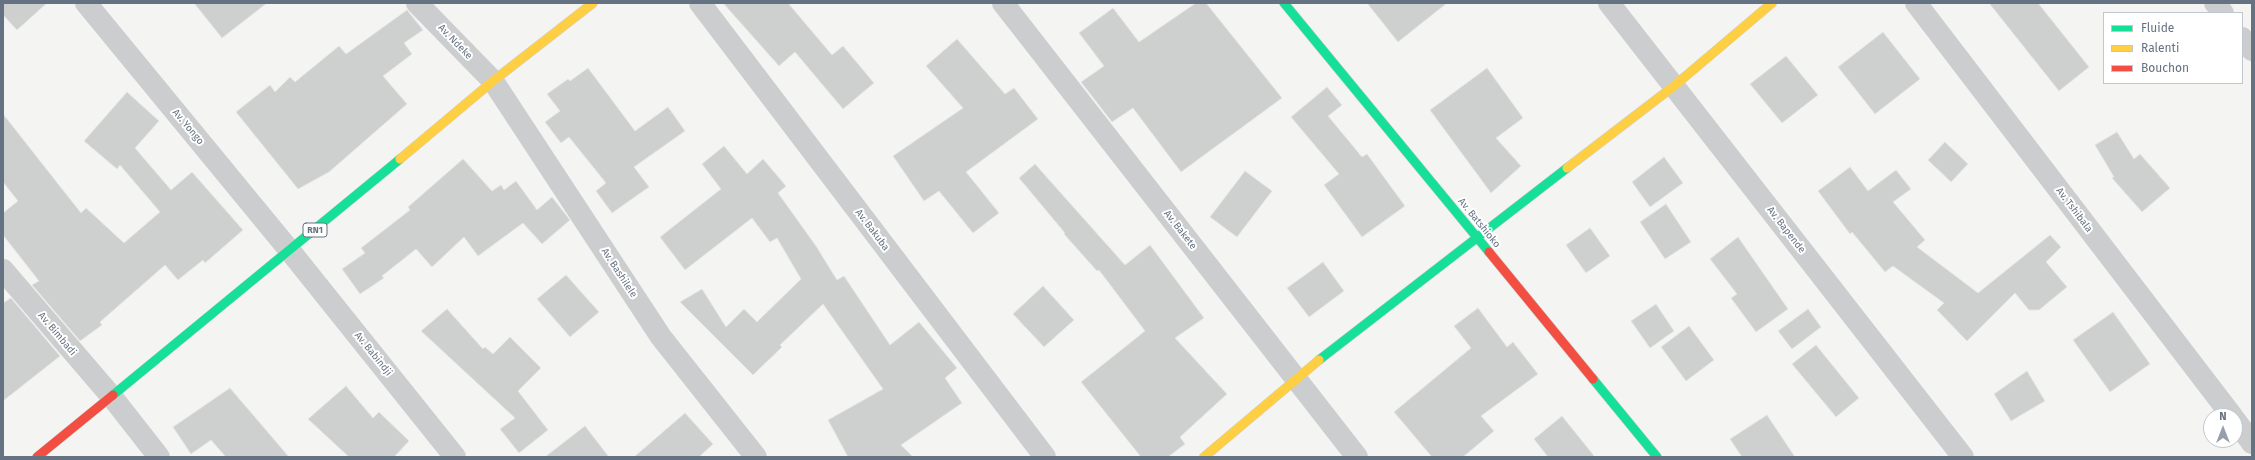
<!DOCTYPE html>
<html>
<head>
<meta charset="utf-8">
<style>
  body { margin:0 }
  #map { position:relative; width:2255px; height:460px; overflow:hidden; background:#f4f4f3; font-family:"Fira Sans",sans-serif }
  canvas { display:block }
  .frame { position:absolute; inset:0; border:4px solid #657282; pointer-events:none }
  .legend { position:absolute; left:2103px; top:12px; width:140px; height:72px; box-sizing:border-box; background:#fff; border:1px solid #c1c7cd; margin:0; padding:5px 7px; list-style:none; font-size:12px; color:#657282 }
  .legend li { display:flex; align-items:center; gap:8px; height:20px }
  .legend b { width:20px; border:1px solid #c1c7cd }
  .north { position:absolute; left:2203px; top:408px; width:40px; height:40px; box-sizing:border-box; background:#fff; border:1px solid #c1c7cd; border-radius:50%; rotate:0deg; font-size:11px; font-weight:700; line-height:16px; text-align:center; color:#657282 }
  .north::after { content:''; display:block; margin:auto; width:14px; height:18px; background:#97a0aa; clip-path:polygon(50% 0,100% 100%,50% 72%,0 100%) }
</style>
</head>
<body>
<div id="map">
<canvas width="2255" height="460"></canvas>
<div class="frame"></div>
<ul class="legend">
<li><b style="height:5px;background:#16e098"></b>Fluide</li>
<li><b style="height:5px;background:#ffcf43"></b>Ralenti</li>
<li><b style="height:5px;background:#f24e42"></b>Bouchon</li>
</ul>
<div class="north">N</div>
</div>
<script>
const context = document.querySelector('canvas').getContext('2d');
context.lineJoin = 'round';
function fill(path, color) {
  context.fillStyle = color;
  context.fill(path, 'evenodd');
}
function toPath(rows) {
  const path = new Path2D();
  for (const r of rows) {
    path.moveTo(r[0], r[1]);
    for (let i = 2; i < r.length; i += 2) path.lineTo(r[i], r[i + 1]);
  }
  return path;
}
function stroke(path, color, width, dash) {
  context.strokeStyle = color;
  context.lineWidth = width;
  context.lineCap = dash ? 'butt' : 'round';
  context.setLineDash(dash || []);
  context.stroke(path);
}
function write(font, color, halo, rows, align = 'center') {
  context.font = font + ' "Fira Sans",sans-serif';
  context.lineWidth = 4;
  context.setLineDash([]);
  context.textBaseline = 'middle';
  context.strokeStyle = halo;
  context.fillStyle = color;
  for (const [text, x, y, turn = 0] of rows) {
    context.save();
    context.translate(x, y);
    context.rotate((+turn || 0) * Math.PI / 180);
    context.textAlign = isNaN(turn) ? turn : align;
    if (halo) context.strokeText(text, 0, 0);
    context.fillText(text, 0, 0);
    context.restore();
  }
}
const building = toPath([
  [3,3,47,3,17,30,3,15,3,3],
  [194,3,267,3,222,38,194,3],
  [723,3,788,3,832,55,843,46,874,83,843,109,795,52,779,66,723,3],
  [1196,3,1206,3,1282,98,1181,172,1133,108,1112,122,1081,82,1104,66,1079,33,1113,8,1139,42,1196,3],
  [1367,3,1447,3,1398,42,1367,3],
  [1989,3,2038,3,2089,67,2059,91,1989,3],
  [407,10,423,30,404,43,412,54,383,76,407,104,329,172,298,189,236,112,270,85,275,92,290,77,295,82,339,46,346,54,407,10],
  [1883,32,1920,79,1875,114,1838,67,1883,32],
  [957,39,1005,94,1014,88,1038,119,966,172,999,213,973,233,939,191,924,201,893,156,963,108,926,66,957,39],
  [1786,56,1818,95,1782,123,1750,84,1786,56],
  [588,68,635,131,668,107,685,131,634,167,649,187,612,213,596,191,606,183,569,137,561,143,545,122,560,111,547,94,568,79,570,81,588,68],
  [1487,68,1523,118,1496,138,1521,166,1491,193,1430,110,1487,68],
  [1327,87,1342,105,1328,116,1362,157,1367,154,1405,206,1362,237,1324,185,1339,174,1291,117,1327,87],
  [127,92,159,121,135,148,171,190,192,172,243,230,205,263,203,260,178,280,165,265,100,322,102,325,80,341,32,285,39,281,3,235,3,213,18,201,3,182,3,114,81,213,86,208,124,243,160,212,120,165,117,169,84,141,127,92],
  [2117,132,2134,159,2140,154,2170,188,2142,212,2112,178,2114,177,2095,145,2117,132],
  [1945,142,1968,164,1951,182,1928,160,1945,142],
  [724,146,747,174,763,159,786,186,778,193,816,246,837,280,844,276,890,345,919,322,957,368,945,378,962,403,901,445,913,457,848,457,828,420,883,389,823,304,780,345,782,347,753,375,680,302,702,289,726,327,744,309,757,322,801,279,777,238,770,242,752,218,685,270,660,237,721,189,702,164,724,146],
  [1664,157,1683,183,1650,207,1632,182,1664,157],
  [463,159,492,191,501,185,504,190,516,181,537,210,552,197,570,220,542,244,523,223,478,256,464,237,432,267,416,249,382,276,384,278,360,294,342,269,365,253,361,248,410,210,408,207,463,159],
  [1035,164,1125,265,1150,245,1204,318,1175,338,1227,394,1180,437,1185,444,1168,457,1141,457,1081,382,1145,331,1099,270,1097,271,1064,234,1065,233,1019,178,1035,164],
  [1850,167,1868,191,1896,170,1911,189,1893,202,1925,240,1917,247,1978,293,2050,235,2061,247,2046,262,2067,287,2039,310,2029,310,2015,293,1967,341,1937,310,1944,303,1893,266,1885,272,1852,232,1850,234,1818,191,1850,167],
  [1245,171,1272,191,1237,237,1210,217,1245,171],
  [1666,204,1691,242,1665,259,1640,222,1666,204],
  [1590,228,1610,256,1586,273,1566,245,1590,228],
  [1738,237,1788,309,1756,332,1731,298,1737,294,1710,259,1738,237],
  [1323,262,1344,291,1309,317,1287,288,1323,262],
  [566,275,599,312,570,337,537,299,566,275],
  [1043,286,1074,320,1044,347,1013,314,1043,286],
  [11,298,60,356,3,401,3,303,11,298],
  [1656,304,1674,331,1650,348,1631,321,1656,304],
  [1478,308,1507,347,1513,342,1538,374,1481,416,1494,431,1463,457,1432,457,1394,412,1471,348,1454,326,1478,308],
  [447,309,483,349,485,347,493,354,510,337,541,368,518,391,548,430,519,453,500,429,515,418,421,331,447,309],
  [1808,309,1821,327,1792,349,1778,331,1808,309],
  [2113,312,2150,364,2110,392,2073,340,2113,312],
  [1689,326,1714,360,1686,381,1661,347,1689,326],
  [1816,345,1859,398,1836,417,1792,364,1816,345],
  [2027,371,2045,401,2011,421,1994,394,2027,371],
  [346,386,373,418,379,412,409,441,394,457,349,457,308,419,346,386],
  [230,388,289,457,226,457,211,440,191,454,173,427,230,388],
  [685,413,713,444,699,457,634,457,685,413],
  [1767,415,1795,457,1742,457,1730,439,1767,415],
  [1562,416,1595,457,1548,457,1534,439,1562,416],
  [585,426,609,457,545,457,585,426]
]);
const street = toPath([
  [86,3,290,251,455,457],
  [417,3,493,81,661,337,756,457],
  [700,3,1045,457],
  [1003,3,1357,457],
  [1609,3,1963,457],
  [1916,3,2232,416],
  [2215,3,2223,13],
  [2242,38,2252,50],
  [3,270,112,397,159,457],
  [2235,420,2252,443]
]);
const fast = toPath([
  [1284,3,1489,252],
  [1319,360,1567,168],
  [1593,379,1657,457],
  [113,395,400,159]
]);
const slow = toPath([
  [400,159,493,81,593,3],
  [1567,168,1674,86,1772,3],
  [1204,457,1319,360]
]);
const jam = toPath([
  [1489,252,1593,379],
  [37,457,113,395]
]);
const shields = [
  [315,230,24]
];
const shieldNames = [
  ["RN1",315,230]
];
const streetNames = [
  ["Av. Ndeke",455,42,46],
  ["Av. Yongo",188,127,50],
  ["Av. Tshibala",2074,210,53],
  ["Av. Batshioko",1479,223,51],
  ["Av. Bakuba",872,230,53],
  ["Av. Bakete",1180,230,52],
  ["Av. Bapende",1786,230,52],
  ["Av. Bashilele",619,273,57],
  ["Av. Bimbadi",57,334,50],
  ["Av. Babindji",373,354,51]
];
fill(building, '#cecfcf');
stroke(building, '#e4e4e3', 1);
stroke(fast, '#d0d0d1', 10);
stroke(slow, '#d0d0d1', 10);
stroke(jam, '#d0d0d1', 10);
stroke(street, '#cccdce', 22);
stroke(fast, '#16e098', 9);
stroke(slow, '#ffcf43', 9);
stroke(jam, '#f24e42', 9);
for (const [x, y, w] of shields) {
  const box = new Path2D();
  box.roundRect(x - w / 2, y - 7, w, 14, 3);
  context.fillStyle = '#fff';
  context.fill(box);
  stroke(box, '#657282', 1);
}
write('bold 9px', '#657282', null, shieldNames);
write('10px', '#657282', '#fff', streetNames);
</script>
</body>
</html>
